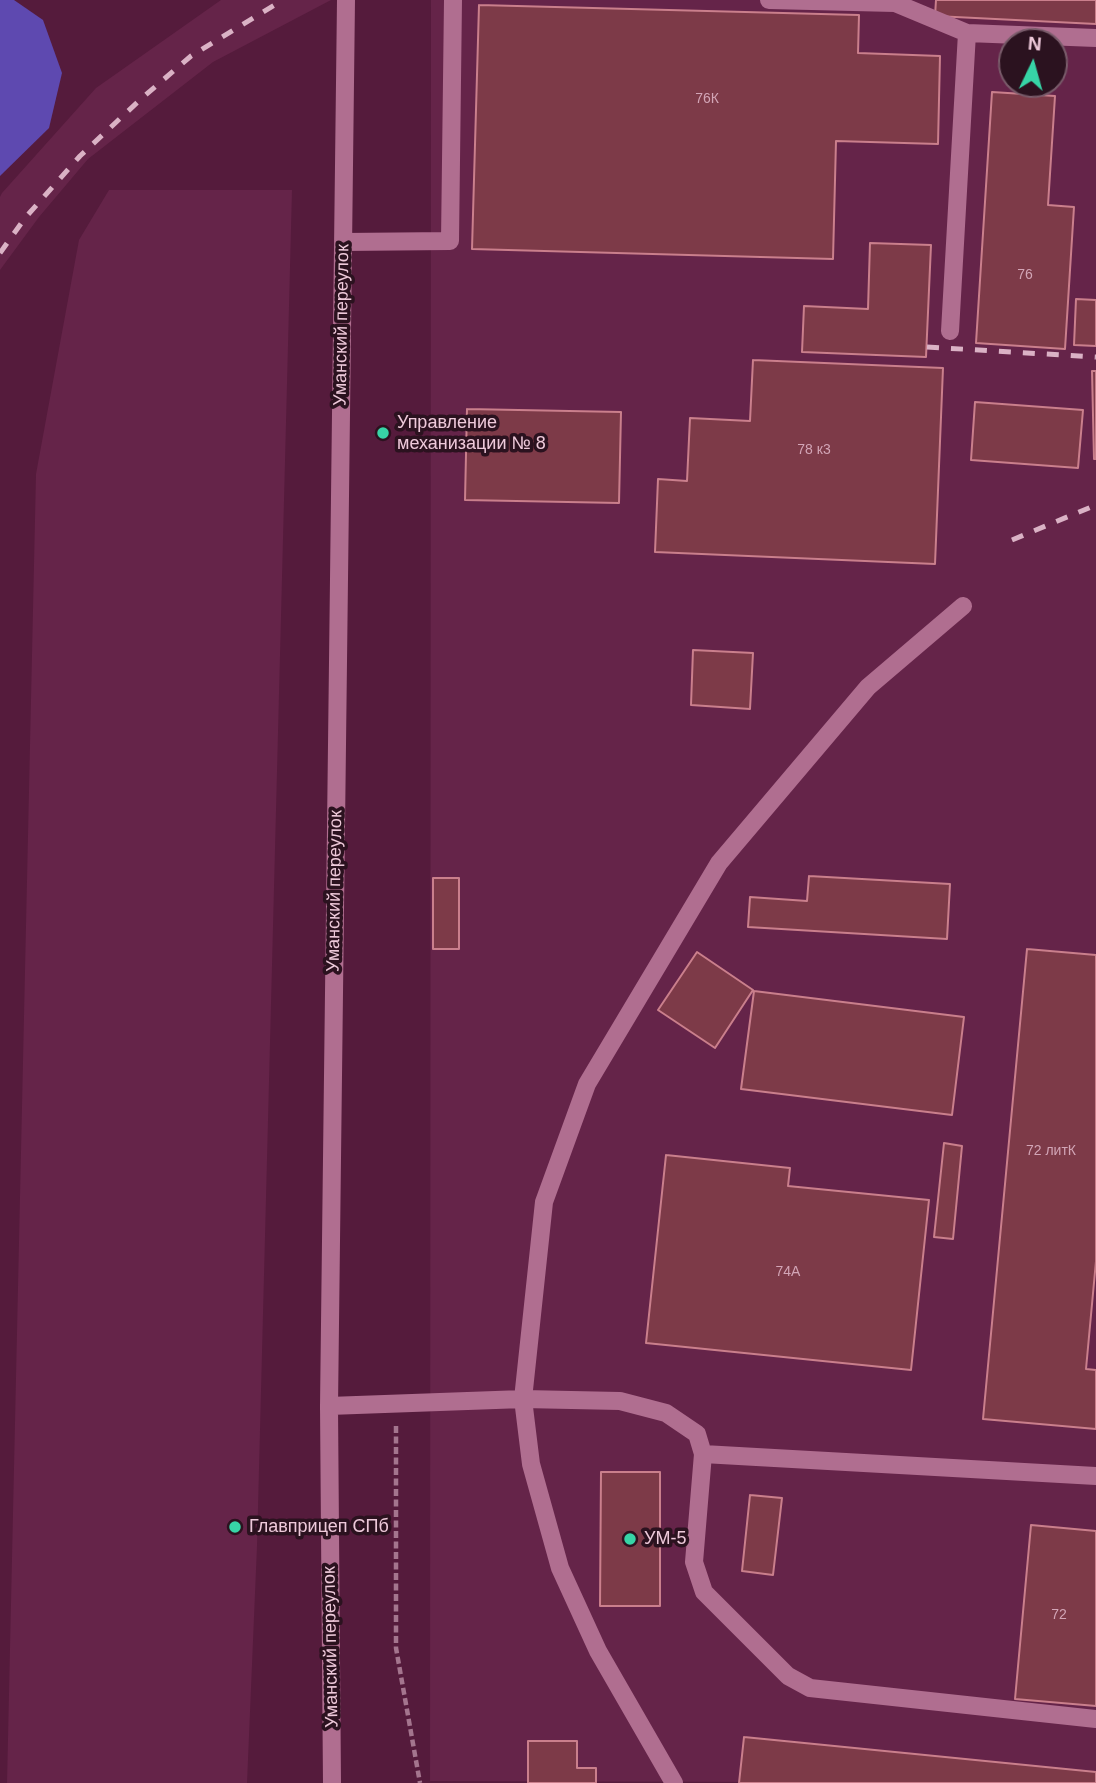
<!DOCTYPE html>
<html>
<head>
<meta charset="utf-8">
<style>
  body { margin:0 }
  #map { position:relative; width:1096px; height:1783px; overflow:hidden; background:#551b3c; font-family:Helvetica,sans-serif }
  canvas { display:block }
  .north { position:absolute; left:998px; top:28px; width:70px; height:70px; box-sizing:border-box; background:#2b121f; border:2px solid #795b6a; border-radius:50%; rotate:5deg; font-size:19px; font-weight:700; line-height:28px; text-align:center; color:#eec9da }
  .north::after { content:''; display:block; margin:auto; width:24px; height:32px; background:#37d4a6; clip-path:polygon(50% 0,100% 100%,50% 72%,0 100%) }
</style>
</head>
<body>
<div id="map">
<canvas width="1096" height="1783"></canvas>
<div class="north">N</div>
</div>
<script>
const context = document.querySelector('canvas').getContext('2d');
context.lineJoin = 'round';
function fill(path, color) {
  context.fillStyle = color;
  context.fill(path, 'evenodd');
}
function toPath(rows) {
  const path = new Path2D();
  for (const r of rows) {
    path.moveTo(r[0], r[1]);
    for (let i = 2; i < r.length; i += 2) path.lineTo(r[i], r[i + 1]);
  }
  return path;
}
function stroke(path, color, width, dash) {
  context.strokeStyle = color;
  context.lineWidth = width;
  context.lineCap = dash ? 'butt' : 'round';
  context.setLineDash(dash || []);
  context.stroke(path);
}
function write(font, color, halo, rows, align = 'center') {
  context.font = font + ' Helvetica,sans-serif';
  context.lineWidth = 7;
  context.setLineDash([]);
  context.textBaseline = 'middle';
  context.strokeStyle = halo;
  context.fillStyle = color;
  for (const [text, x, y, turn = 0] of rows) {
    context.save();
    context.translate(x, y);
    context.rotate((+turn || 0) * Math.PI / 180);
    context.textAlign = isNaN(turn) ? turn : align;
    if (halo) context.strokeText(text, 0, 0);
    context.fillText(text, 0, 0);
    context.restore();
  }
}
const built = toPath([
  [221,0,331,0,213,62,88,159,39,217,0,270,0,197,2,193,96,88],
  [431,0,1096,0,1096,1783,430,1781],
  [1012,42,1054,42,1054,84,1012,84],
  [109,190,292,190,257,1546,247,1783,7,1783,36,474,79,240]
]);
const water = toPath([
  [0,0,14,0,43,20,62,73,49,128,0,176]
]);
const building = toPath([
  [936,0,1096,0,1096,24,935,16,936,0],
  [479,5,859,15,858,53,940,56,938,144,836,141,833,259,472,249,479,5],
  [992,92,1055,96,1048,205,1074,207,1065,349,976,343,992,92],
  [870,243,931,245,926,357,802,352,804,306,868,309,870,243],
  [1076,299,1096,300,1096,346,1074,345,1076,299],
  [753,360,943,368,935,564,655,552,658,479,687,481,690,418,750,421,753,360],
  [1092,371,1096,371,1096,459,1094,459,1092,371],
  [975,402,1083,410,1078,468,971,460,975,402],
  [467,409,621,412,619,503,465,500,467,409],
  [693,650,753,653,750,709,691,705,693,650],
  [809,876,950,884,947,939,748,927,750,897,807,901,809,876],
  [433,878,459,878,459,949,433,949,433,878],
  [1027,949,1096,955,1096,1261,1086,1369,1096,1370,1096,1429,983,1419,1027,949],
  [697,952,753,990,715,1048,658,1010,697,952],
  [754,991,964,1017,952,1115,741,1089,754,991],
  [944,1143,962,1146,953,1239,934,1237,944,1143],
  [666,1155,790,1168,788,1186,929,1200,911,1370,646,1343,666,1155],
  [601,1472,660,1472,660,1606,600,1606,601,1472],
  [750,1495,782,1498,773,1575,742,1571,750,1495],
  [1031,1525,1096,1531,1096,1706,1015,1699,1031,1525],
  [744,1737,1096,1772,1096,1783,739,1783,744,1737],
  [528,1741,577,1741,577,1768,596,1768,596,1783,528,1783,528,1741]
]);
const path = toPath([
  [396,1426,396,1648,420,1783]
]);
const minor = toPath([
  [769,0,895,3,967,33,1096,38],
  [343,242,450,241,453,0],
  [950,331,967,33],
  [329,1406,523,1399,544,1202,587,1084,719,863,868,687,963,606],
  [703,1454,1096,1476],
  [332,1783,329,1406,346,0],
  [674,1783,598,1651,560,1568,531,1464,523,1399,620,1401,666,1413,697,1434,703,1454,694,1562,704,1592,788,1676,810,1688,1096,1719]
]);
const rail = toPath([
  [0,253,25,218,80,156,142,98,191,56,283,0],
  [927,347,1096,357],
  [1012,540,1096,505]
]);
const markers = [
  [383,433,7,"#37d4a6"],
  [235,1527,7,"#37d4a6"],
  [630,1539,7,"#37d4a6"]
];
const numberNames = [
  ["76К",707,99],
  ["76",1025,275],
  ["78 к3",814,450],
  ["72 литК",1051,1151],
  ["74А",788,1272],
  ["72",1059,1615]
];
const streetNames = [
  ["Уманский переулок",342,325,-89],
  ["Уманский переулок",335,891,-89],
  ["Уманский переулок",331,1647,-91]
];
const poiNames = [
  ["Управление",397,423],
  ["механизации № 8",397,444],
  ["Главприцеп СПб",249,1527],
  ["УМ-5",644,1539]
];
fill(built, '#652449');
fill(water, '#5e49b0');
fill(building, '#7d3a48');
stroke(building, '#ca7f8c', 2);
stroke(path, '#a4758e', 4.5, [7, 3.5]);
stroke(minor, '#b06e90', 18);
stroke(rail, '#dab2c5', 5, [12, 12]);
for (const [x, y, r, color] of markers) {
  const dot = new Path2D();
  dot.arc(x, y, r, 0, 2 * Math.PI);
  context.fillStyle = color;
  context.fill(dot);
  stroke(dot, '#2b121f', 2.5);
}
write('14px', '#d2a5b6', null, numberNames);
write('18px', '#eec9da', '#2b121f', streetNames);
write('18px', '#eec9da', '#2b121f', poiNames, 'left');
</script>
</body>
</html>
